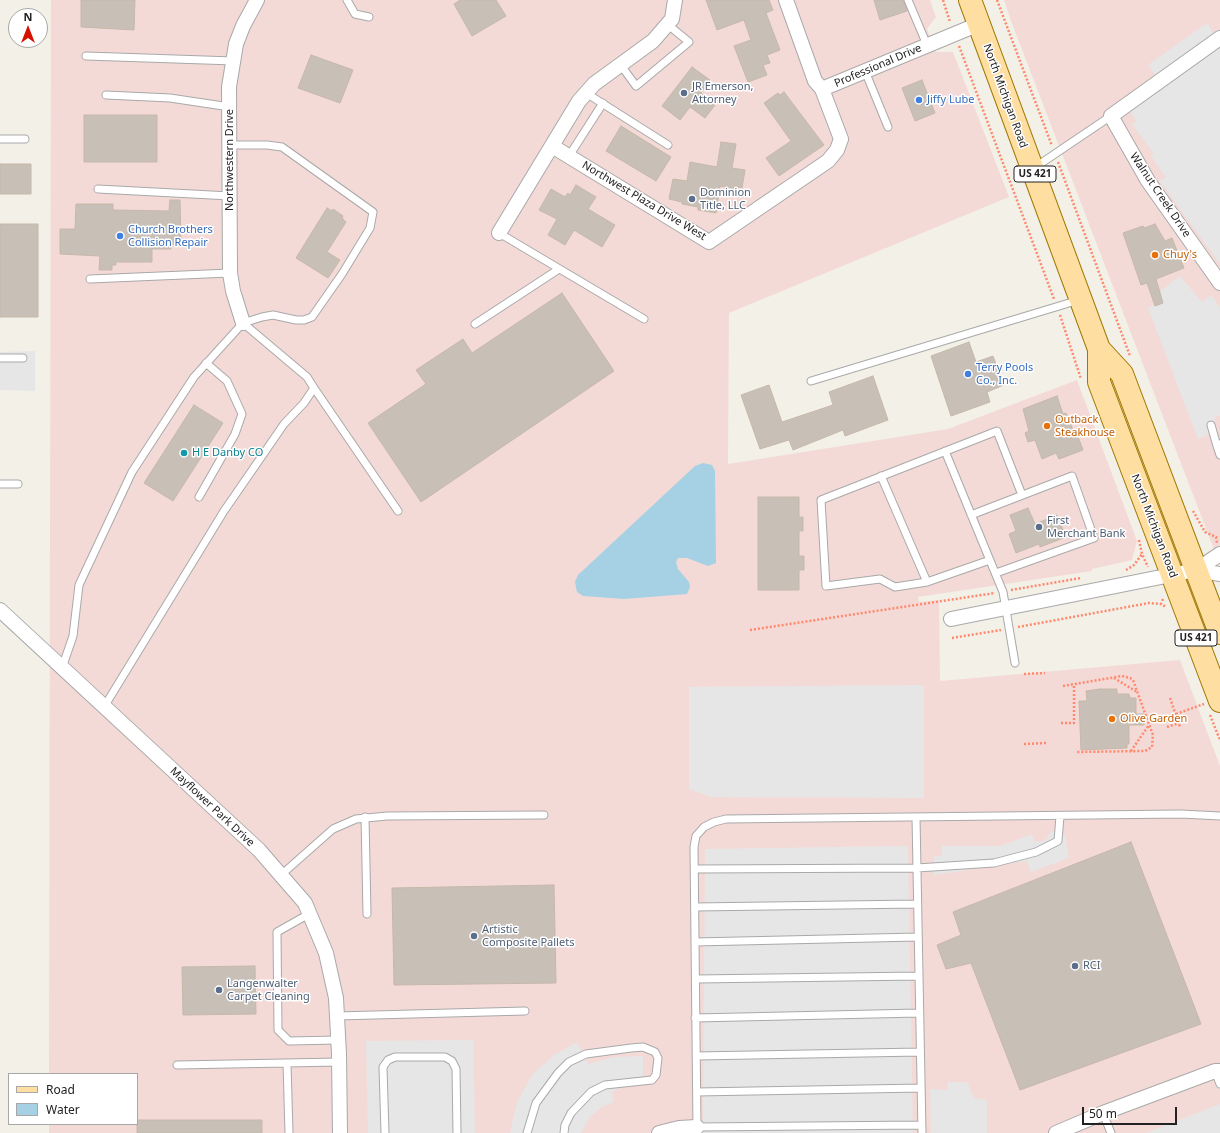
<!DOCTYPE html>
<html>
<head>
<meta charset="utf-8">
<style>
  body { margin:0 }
  #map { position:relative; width:1220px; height:1133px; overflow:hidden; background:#f3f0e8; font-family:"Noto Sans",sans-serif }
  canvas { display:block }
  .legend { position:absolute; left:8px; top:1073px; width:130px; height:52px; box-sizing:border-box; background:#fff; border:1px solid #a7a7a7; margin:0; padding:5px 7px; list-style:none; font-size:12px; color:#222 }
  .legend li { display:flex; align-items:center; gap:8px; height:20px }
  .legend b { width:20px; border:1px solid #a7a7a7 }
  .north { position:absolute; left:8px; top:8px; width:40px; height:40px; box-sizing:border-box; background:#fff; border:1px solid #a7a7a7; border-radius:50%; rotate:0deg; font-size:11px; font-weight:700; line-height:16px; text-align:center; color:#222 }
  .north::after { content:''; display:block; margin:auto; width:14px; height:18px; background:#d41100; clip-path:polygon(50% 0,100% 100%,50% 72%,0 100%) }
  .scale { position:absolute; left:1082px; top:1107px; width:95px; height:18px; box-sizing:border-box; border:2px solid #222; border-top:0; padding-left:5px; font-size:12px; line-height:14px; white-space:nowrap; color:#222; -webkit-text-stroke:3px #fff; paint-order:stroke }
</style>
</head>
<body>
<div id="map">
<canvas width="1220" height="1133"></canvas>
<ul class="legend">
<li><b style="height:5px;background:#ffdea1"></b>Road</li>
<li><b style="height:11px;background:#a6d0e3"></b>Water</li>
</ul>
<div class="north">N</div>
<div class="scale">50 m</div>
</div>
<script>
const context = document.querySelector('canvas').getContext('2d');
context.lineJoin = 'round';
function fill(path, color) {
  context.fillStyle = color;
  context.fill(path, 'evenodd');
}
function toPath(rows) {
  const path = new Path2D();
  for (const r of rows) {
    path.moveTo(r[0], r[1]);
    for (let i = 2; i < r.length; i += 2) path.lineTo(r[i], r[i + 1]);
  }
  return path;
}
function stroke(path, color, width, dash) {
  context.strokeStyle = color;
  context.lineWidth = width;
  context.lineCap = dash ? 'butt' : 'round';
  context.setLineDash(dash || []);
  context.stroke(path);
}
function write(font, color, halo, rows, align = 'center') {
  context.font = font + ' "Noto Sans",sans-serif';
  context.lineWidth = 3;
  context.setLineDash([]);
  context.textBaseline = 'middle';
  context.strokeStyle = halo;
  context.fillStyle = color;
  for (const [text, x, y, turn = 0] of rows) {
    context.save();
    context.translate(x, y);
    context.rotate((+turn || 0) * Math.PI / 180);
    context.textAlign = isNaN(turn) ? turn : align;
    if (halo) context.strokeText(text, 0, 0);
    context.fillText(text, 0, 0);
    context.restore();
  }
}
const commercial = toPath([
  [51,0,930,0,936,17,927,29,936,52,953,52,1009,197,729,313,728,464,948,429,1077,380,1137,541,1132,560,1092,569,1092,571,918,597,919,602,939,600,940,681,1180,660,1220,766,1220,1133,49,1133,49,1124,137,1124,137,1074,49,1074],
  [1004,0,1220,0,1220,565,1011,21]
]);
const parking = toPath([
  [1207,23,1220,42,1220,264,1160,181,1166,177,1151,156,1154,154,1132,124,1136,121,1129,110,1163,86,1148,65],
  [1180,276,1200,300,1203,301,1211,295,1220,307,1220,416,1218,415,1211,425,1208,435,1198,439,1148,308,1159,304,1154,296],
  [35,351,35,391,0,390,0,352],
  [924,685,924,798,711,797,689,789,689,687],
  [1051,831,1065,835,1069,858,1031,872,1027,861,934,875,934,857,942,855,942,846,1000,846,1032,834,1034,841,1040,842,1047,839],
  [908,846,913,1133,703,1133,705,849],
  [473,1040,475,1133,368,1133,366,1041],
  [577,1042,588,1064,614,1057,643,1056,643,1076,612,1092,613,1102,602,1107,589,1118,581,1133,510,1133,517,1102,533,1074,554,1055],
  [948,1082,967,1082,974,1098,987,1100,987,1133,931,1133,930,1089,947,1090],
  [1220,1104,1220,1133,1146,1133]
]);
const water = toPath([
  [703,463,712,465,715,471,716,563,708,566,687,558,678,558,676,562,678,569,689,582,690,587,687,594,624,599,583,596,577,592,575,582,578,575,695,466]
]);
const building = toPath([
  [81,0,135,0,134,30,81,27,81,0],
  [460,0,496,0,506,16,472,36,454,4,460,0],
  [706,0,769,0,773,10,766,13,780,50,767,55,770,63,763,65,767,75,748,82,734,46,751,40,744,20,717,30,706,0],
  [874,0,903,0,907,11,880,20,874,0],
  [311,55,353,70,340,103,298,88,311,55],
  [692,67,710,80,701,93,715,105,705,118,690,107,680,120,662,106,692,67],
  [922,80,935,113,915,121,902,88,922,80],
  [784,92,824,145,779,176,766,158,791,141,764,103,778,93,780,95,784,92],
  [84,115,157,115,157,162,84,162,84,115],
  [621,126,671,157,656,181,606,151,621,126],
  [721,142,736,144,732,168,745,170,742,188,734,186,734,189,720,186,716,213,698,210,698,207,682,204,682,202,669,199,673,179,687,181,690,162,717,167,721,142],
  [0,164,31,164,31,194,0,194,0,164],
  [576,185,596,197,588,209,615,225,602,247,574,230,565,245,548,235,557,219,539,210,551,189,565,197,568,193,570,195,576,185],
  [170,200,180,200,181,245,171,244,171,249,152,249,152,262,116,262,116,265,112,265,112,270,99,270,100,256,60,254,60,229,75,229,76,204,113,204,113,210,169,211,170,200],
  [327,208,332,211,333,209,343,216,342,218,346,222,327,252,340,260,328,278,296,258,327,208],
  [0,224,38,224,38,317,0,317,0,224],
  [1155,224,1165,241,1172,238,1184,268,1156,279,1163,303,1155,306,1147,283,1141,285,1123,233,1143,226,1144,228,1155,224],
  [562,293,614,371,421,502,368,423,426,384,416,370,463,339,472,353,562,293],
  [969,342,976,362,993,356,1004,385,987,392,990,402,951,416,931,356,969,342],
  [873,376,888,420,845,436,843,430,793,450,789,440,760,449,741,395,769,385,782,422,833,405,829,392,873,376],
  [1057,396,1063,414,1066,413,1075,435,1077,434,1083,450,1059,459,1056,453,1042,459,1035,440,1028,442,1025,433,1029,431,1023,409,1057,396],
  [194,405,223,423,173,501,144,483,194,405],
  [758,497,799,497,799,517,803,517,803,531,799,531,799,556,804,556,804,570,799,570,799,590,758,590,758,497],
  [1028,508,1035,524,1057,515,1066,537,1040,547,1039,544,1016,553,1009,534,1016,531,1010,515,1028,508],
  [1100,689,1117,689,1117,694,1129,694,1130,698,1136,698,1136,714,1144,714,1144,725,1129,725,1129,744,1127,744,1127,748,1081,750,1079,701,1087,701,1086,691,1100,689],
  [1131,842,1201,1024,1020,1090,971,963,946,969,937,945,961,935,953,912,1131,842],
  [554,885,556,983,394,985,392,888,554,885],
  [255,966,256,1014,183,1015,182,967,255,966],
  [137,1120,262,1120,262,1133,137,1133,137,1120]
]);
const path = toPath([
  [943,0,950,22],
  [997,0,1052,146],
  [959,46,1054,299],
  [1058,162,1130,356],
  [1060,315,1081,379],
  [1193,511,1205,532,1216,537,1217,543],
  [1139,540,1142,554,1148,567],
  [1126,570,1134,565,1142,554],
  [1011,590,1081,578],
  [1163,599,1161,604,1166,607],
  [1018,627,1149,603,1161,604],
  [750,630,995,593],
  [952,638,1001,630],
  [1024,674,1045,673],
  [1114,678,1137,692],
  [1063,686,1122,676,1130,678,1133,680,1153,735,1152,747,1145,751,1076,752],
  [1170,698,1180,727],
  [1176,714,1204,704],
  [1210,715,1220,740],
  [1061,723,1074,723,1074,685],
  [1167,727,1179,723],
  [1024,744,1046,743],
  [1131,751,1149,725]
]);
const lane = toPath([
  [347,0,355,14,369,17],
  [908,0,927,45],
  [86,56,234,61],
  [620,64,636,86,689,42,667,24],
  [865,71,888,127],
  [586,93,668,145],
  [106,95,170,98,230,107],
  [0,139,25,139],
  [569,156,603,103],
  [1034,168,1111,116],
  [98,189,230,196],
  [499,233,644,319],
  [90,279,230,273],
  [475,324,559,269],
  [0,358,23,358],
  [811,381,1079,300],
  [314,388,398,511],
  [1211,425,1217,446],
  [1220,444,1217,446,1220,455],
  [945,451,1003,592,1015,663],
  [881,476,927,582],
  [0,484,18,484],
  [199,497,235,434,242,414,227,381,206,363],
  [971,515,1072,476,1094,538,996,573],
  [990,560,927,582,895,587,880,579,826,586,821,500,997,431,1022,495],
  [62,668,73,636,79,585,132,472,194,377,243,323,262,317,273,315,296,320,304,320,312,317,342,274,370,228,373,212,282,147,267,145,230,145],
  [104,707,224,511,284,424,304,403,314,388,307,377,243,323],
  [365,817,367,914],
  [916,817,922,1133],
  [695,869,917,868,994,863,1036,852,1058,841,1060,816],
  [281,875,333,829,356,819,387,816,544,815],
  [695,907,917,904],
  [309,914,277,932,278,1030,289,1041,338,1040],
  [695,942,918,937],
  [696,979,919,976],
  [337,1016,525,1011],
  [695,1018,919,1013],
  [696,1056,920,1052],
  [287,1063,289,1133],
  [177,1065,339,1062],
  [1215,1071,1220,1084],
  [697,1092,921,1088],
  [1103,1113,1111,1133],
  [697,1127,921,1125],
  [697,1128,694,847,696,836,704,827,714,822,726,819,1181,814,1220,816],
  [385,1133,383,1067,388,1060,395,1057,445,1057,452,1061,456,1069,457,1133],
  [527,1133,536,1103,558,1073,569,1062,586,1054,631,1048,643,1047,655,1052,658,1058,656,1075,652,1080,605,1085,591,1092,571,1113,565,1125,564,1133]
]);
const street = toPath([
  [786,0,815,81,822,89,979,24],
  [1220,38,1111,116,1148,181,1220,283],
  [552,146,709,242,828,161,837,150,841,139,822,89],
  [499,233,579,101,594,84,653,41,672,19,675,0],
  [243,323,233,291,230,273,229,87,236,44,243,26,257,0],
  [1196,570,1220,554],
  [0,610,259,850,305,903,326,953,336,998,339,1054,340,1133],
  [951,619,1196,570,1220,574],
  [659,1133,679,1128,697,1127],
  [1056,1133,1103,1113,1215,1071,1220,1071]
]);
const primary = toPath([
  [970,0,1099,349,1099,382,1220,701],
  [1099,349,1122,374,1220,633]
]);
const markers = [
  [684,93,4,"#5c6f8a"],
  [919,100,4,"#3f7fe0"],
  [692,199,4,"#5c6f8a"],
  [120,236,4,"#3f7fe0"],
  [1155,255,4,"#e8710a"],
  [968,374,4,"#3f7fe0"],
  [1047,426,4,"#e8710a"],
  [184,453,4,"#0f9aa8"],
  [1039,527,4,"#5c6f8a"],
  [1112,719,4,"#e8710a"],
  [474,936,4,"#5c6f8a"],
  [1075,966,4,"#5c6f8a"],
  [219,990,4,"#5c6f8a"]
];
const shields = [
  [1035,174,42],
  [1196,638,42]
];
const shieldNames = [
  ["US 421",1035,174],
  ["US 421",1196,638]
];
const streetNames = [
  ["Professional Drive",878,66,-23],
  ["North Michigan Road",1005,96,70],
  ["Northwestern Drive",230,160,-90],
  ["Walnut Creek Drive",1160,195,56],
  ["Northwest Plaza Drive West",644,201,31],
  ["North Michigan Road",1154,526,69],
  ["Mayflower Park Drive",212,807,43]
];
const serviceNames = [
  ["JR Emerson,",692,87],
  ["Attorney",692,100],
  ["Dominion",700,193],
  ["Title, LLC",700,206],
  ["First",1047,521],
  ["Merchant Bank",1047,534],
  ["Artistic",482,930],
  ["Composite Pallets",482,943],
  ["RCI",1083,966],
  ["Langenwalter",227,984],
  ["Carpet Cleaning",227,997]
];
const shopNames = [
  ["Jiffy Lube",927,100],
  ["Church Brothers",128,230],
  ["Collision Repair",128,243],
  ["Terry Pools",976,368],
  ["Co., Inc.",976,381]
];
const foodNames = [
  ["Chuy's",1163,255],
  ["Outback",1055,420],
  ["Steakhouse",1055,433],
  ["Olive Garden",1120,719]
];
const cultureNames = [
  ["H E Danby CO",192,453]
];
fill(commercial, '#f4dad7');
fill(parking, '#e6e6e6');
fill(water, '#a6d0e3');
fill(building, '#c8c0b7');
stroke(building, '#c6b8a9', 1);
stroke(lane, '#a9a9a9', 9);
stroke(street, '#a9a9a9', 16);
stroke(primary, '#a07800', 24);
stroke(path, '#ff886d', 2.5, [2, 2]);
stroke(lane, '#fff', 7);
stroke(street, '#fff', 14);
stroke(primary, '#ffdea1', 22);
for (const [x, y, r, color] of markers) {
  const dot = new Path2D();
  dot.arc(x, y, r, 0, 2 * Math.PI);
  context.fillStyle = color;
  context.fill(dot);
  stroke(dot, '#fff', 1.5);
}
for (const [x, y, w] of shields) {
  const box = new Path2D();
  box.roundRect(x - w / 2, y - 8, w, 16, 3);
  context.fillStyle = '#fff';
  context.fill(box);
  stroke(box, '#222', 1);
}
write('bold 10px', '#222', null, shieldNames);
write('11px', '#222', '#fff', streetNames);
write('11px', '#4e5e75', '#fff', serviceNames, 'left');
write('11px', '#366cbe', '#fff', shopNames, 'left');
write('11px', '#c56008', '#fff', foodNames, 'left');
write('11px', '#0d838f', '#fff', cultureNames, 'left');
</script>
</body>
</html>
